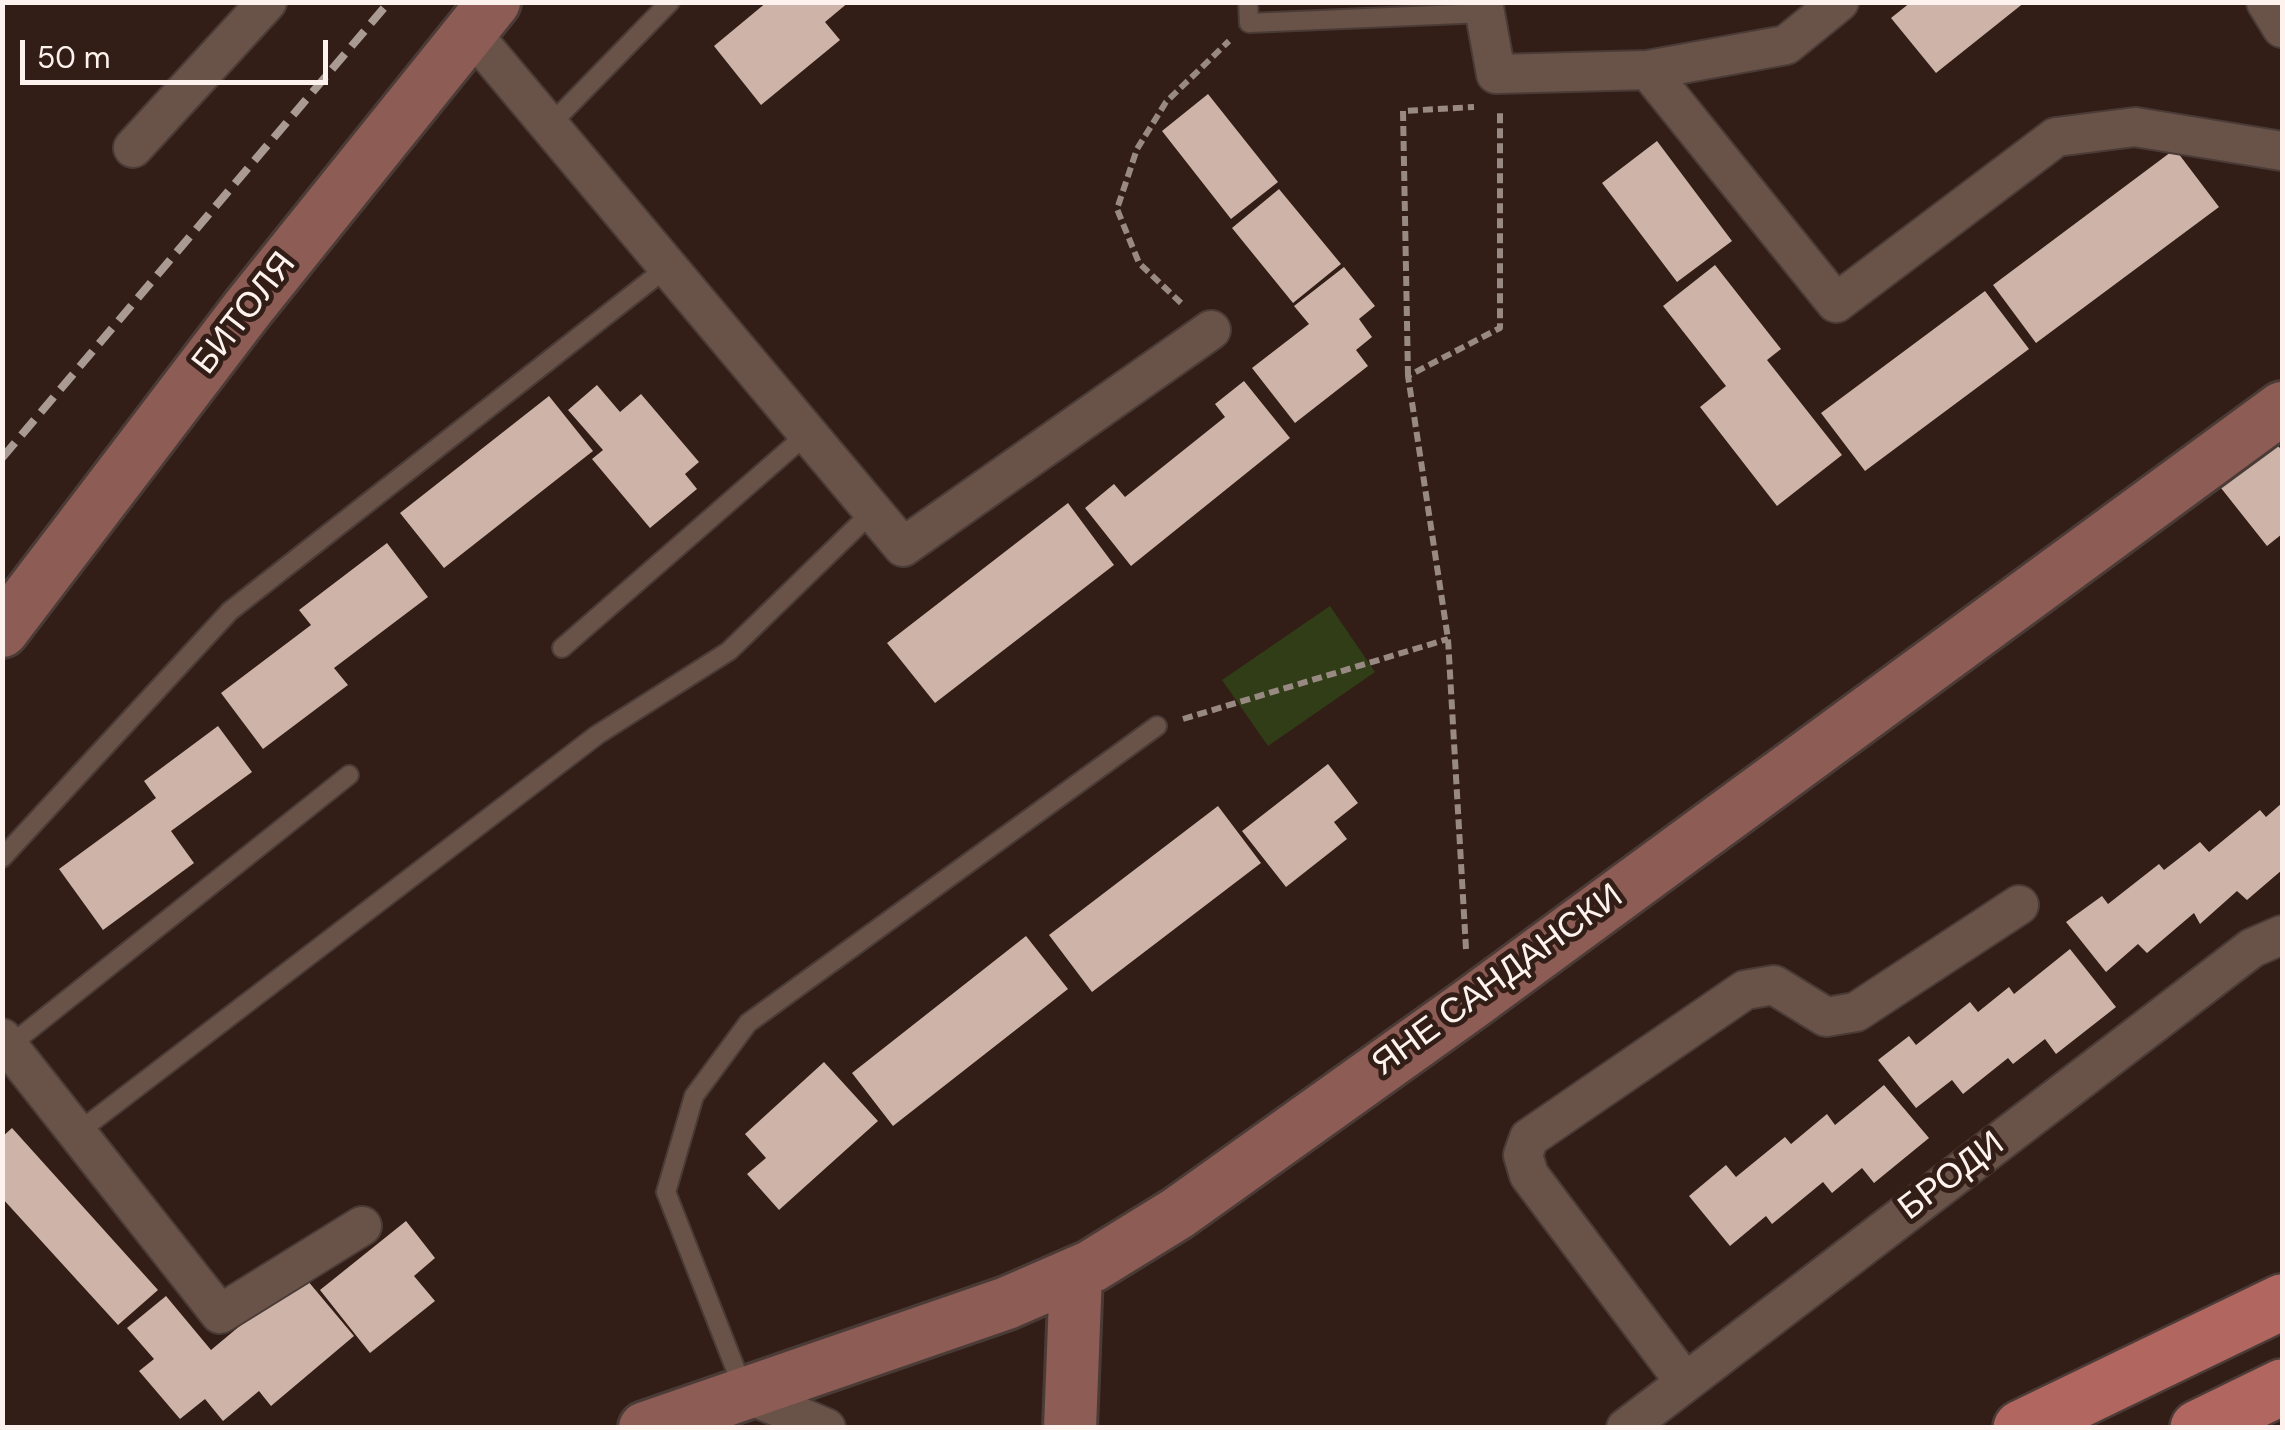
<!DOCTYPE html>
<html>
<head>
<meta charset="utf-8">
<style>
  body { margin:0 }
  #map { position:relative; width:2285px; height:1430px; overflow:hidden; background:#321e16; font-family:"DM Sans",sans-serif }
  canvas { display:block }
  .frame { position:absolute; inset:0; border:5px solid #fdf2ee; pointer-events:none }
  .scale { position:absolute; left:20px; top:40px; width:308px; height:45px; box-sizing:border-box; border:5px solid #fdf2ee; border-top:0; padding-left:12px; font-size:30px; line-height:35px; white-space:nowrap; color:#fdf2ee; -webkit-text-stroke:8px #321e16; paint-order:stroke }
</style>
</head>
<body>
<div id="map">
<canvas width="2285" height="1430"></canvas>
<div class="frame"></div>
<div class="scale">50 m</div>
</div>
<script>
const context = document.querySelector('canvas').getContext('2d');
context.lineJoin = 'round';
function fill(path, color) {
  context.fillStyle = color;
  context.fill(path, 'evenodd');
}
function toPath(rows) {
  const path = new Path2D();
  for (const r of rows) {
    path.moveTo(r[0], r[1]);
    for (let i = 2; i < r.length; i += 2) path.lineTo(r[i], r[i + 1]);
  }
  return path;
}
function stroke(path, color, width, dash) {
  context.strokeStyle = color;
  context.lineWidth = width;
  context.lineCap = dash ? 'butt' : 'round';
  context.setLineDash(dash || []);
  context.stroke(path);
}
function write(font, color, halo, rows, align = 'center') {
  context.font = font + ' "DM Sans",sans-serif';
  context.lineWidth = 10;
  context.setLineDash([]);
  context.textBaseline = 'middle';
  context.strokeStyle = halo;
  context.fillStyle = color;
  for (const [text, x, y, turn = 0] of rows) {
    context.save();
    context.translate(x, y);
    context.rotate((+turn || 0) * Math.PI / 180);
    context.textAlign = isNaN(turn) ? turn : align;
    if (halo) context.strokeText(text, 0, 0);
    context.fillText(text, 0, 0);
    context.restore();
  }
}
const green = toPath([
  [1330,606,1375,672,1268,746,1222,680]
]);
const building = toPath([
  [767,2,849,2,825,22,840,40,761,105,714,46],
  [1911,2,2025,2,1936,73,1891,18],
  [1208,94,1278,182,1231,219,1162,131],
  [1657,141,1732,241,1677,282,1602,183],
  [2175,149,2219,207,2036,343,1993,285],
  [1279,189,1341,264,1293,303,1232,228],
  [1715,265,1781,349,1767,360,1842,455,1777,506,1700,407,1726,386,1663,306],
  [1344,267,1375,306,1359,319,1372,337,1356,350,1368,366,1295,423,1252,368,1309,324,1294,306],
  [1985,291,2029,349,1865,471,1821,413],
  [1244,381,1290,438,1131,566,1085,508,1114,484,1125,497,1225,417,1215,404],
  [597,385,620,412,641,394,699,462,685,474,697,489,650,528,592,459,603,450,568,410],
  [549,396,593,451,444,568,400,513],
  [2272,440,2282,450,2282,534,2267,546,2217,483],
  [1068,503,1114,565,935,703,887,643],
  [387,543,428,597,334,668,348,685,263,749,221,693,311,625,299,610],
  [218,726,252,772,171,831,194,863,103,930,59,869,156,798,144,781],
  [1328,764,1358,803,1334,822,1347,839,1286,887,1242,831],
  [2282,803,2282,870,2247,900,2237,891,2200,924,2194,913,2147,953,2138,944,2106,972,2066,922,2102,896,2108,904,2159,864,2164,870,2200,842,2209,852,2260,810,2266,817],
  [1218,806,1261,863,1092,992,1049,935],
  [1026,936,1068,989,893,1126,852,1073],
  [2070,949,2116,1007,2056,1054,2045,1039,2013,1064,2008,1058,1963,1094,1952,1080,1916,1108,1878,1060,1909,1036,1916,1045,1970,1002,1978,1012,2009,987,2014,994],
  [824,1062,878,1121,779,1210,747,1174,766,1158,745,1134],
  [1884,1085,1929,1138,1874,1183,1862,1168,1832,1193,1823,1182,1772,1224,1766,1216,1730,1246,1689,1196,1726,1165,1736,1177,1785,1137,1791,1144,1827,1114,1835,1125],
  [12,1128,158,1290,118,1325,2,1198,2,1137],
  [406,1221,435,1258,414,1276,435,1301,370,1353,320,1290],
  [302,1274,354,1336,271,1406,259,1391,223,1421,205,1399,180,1419,139,1371,154,1359,127,1328,166,1296,211,1350]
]);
const path = toPath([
  [1181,303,1139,263,1117,209,1137,149,1166,102,1229,41],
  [1408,376,1403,111,1474,107],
  [1183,719,1448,639],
  [1466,949,1448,639,1408,376,1500,328,1500,111]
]);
const lane = toPath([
  [1248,2,1249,23,1484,13],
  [549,126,670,2],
  [562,648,807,434],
  [2,858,230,611,665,269],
  [9,1046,349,775],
  [77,1133,597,735,729,651,872,512],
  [743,1388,666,1192,694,1096,748,1023,1157,726]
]);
const street = toPath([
  [1483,2,1496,74,1648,70,1786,45,1839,2],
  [2266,2,2282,28],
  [469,30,903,547,1211,330],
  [1648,70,1836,303,2056,137,2135,127,2282,151],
  [133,148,267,2],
  [2,1038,220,1314,362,1226],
  [1685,1382,1529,1175,1523,1155,1529,1138,1745,990,1774,985,1826,1017,1856,1012,2019,905],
  [745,1393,826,1428],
  [1626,1428,2252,948,2282,935]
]);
const secondary = toPath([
  [2,631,248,308,494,2],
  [645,1428,1007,1303,1092,1266,1178,1213,1469,1005,2282,408],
  [1070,1428,1076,1273]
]);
const primary = toPath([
  [2021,1428,2282,1302],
  [2198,1428,2282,1387]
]);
const rail = toPath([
  [2,458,389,2]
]);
const streetNames = [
  ["БИТОЛЯ",245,314,-52],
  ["ЯНЕ САНДАНСКИ",1498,981,-36],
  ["БРОДИ",1952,1177,-37]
];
fill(green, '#313d16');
fill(building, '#cdb3a8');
stroke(lane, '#4b3b37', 22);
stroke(street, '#4b3b37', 42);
stroke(secondary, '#4b3b37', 58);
stroke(primary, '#4b3b37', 60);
stroke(path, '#998983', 6, [10, 5]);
stroke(lane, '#695349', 18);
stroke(street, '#695349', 38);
stroke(secondary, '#8d5c55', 52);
stroke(primary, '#b16660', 55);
stroke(rail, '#a99a94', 8, [20, 10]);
write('35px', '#fdf2ee', '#321e16', streetNames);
</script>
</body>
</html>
